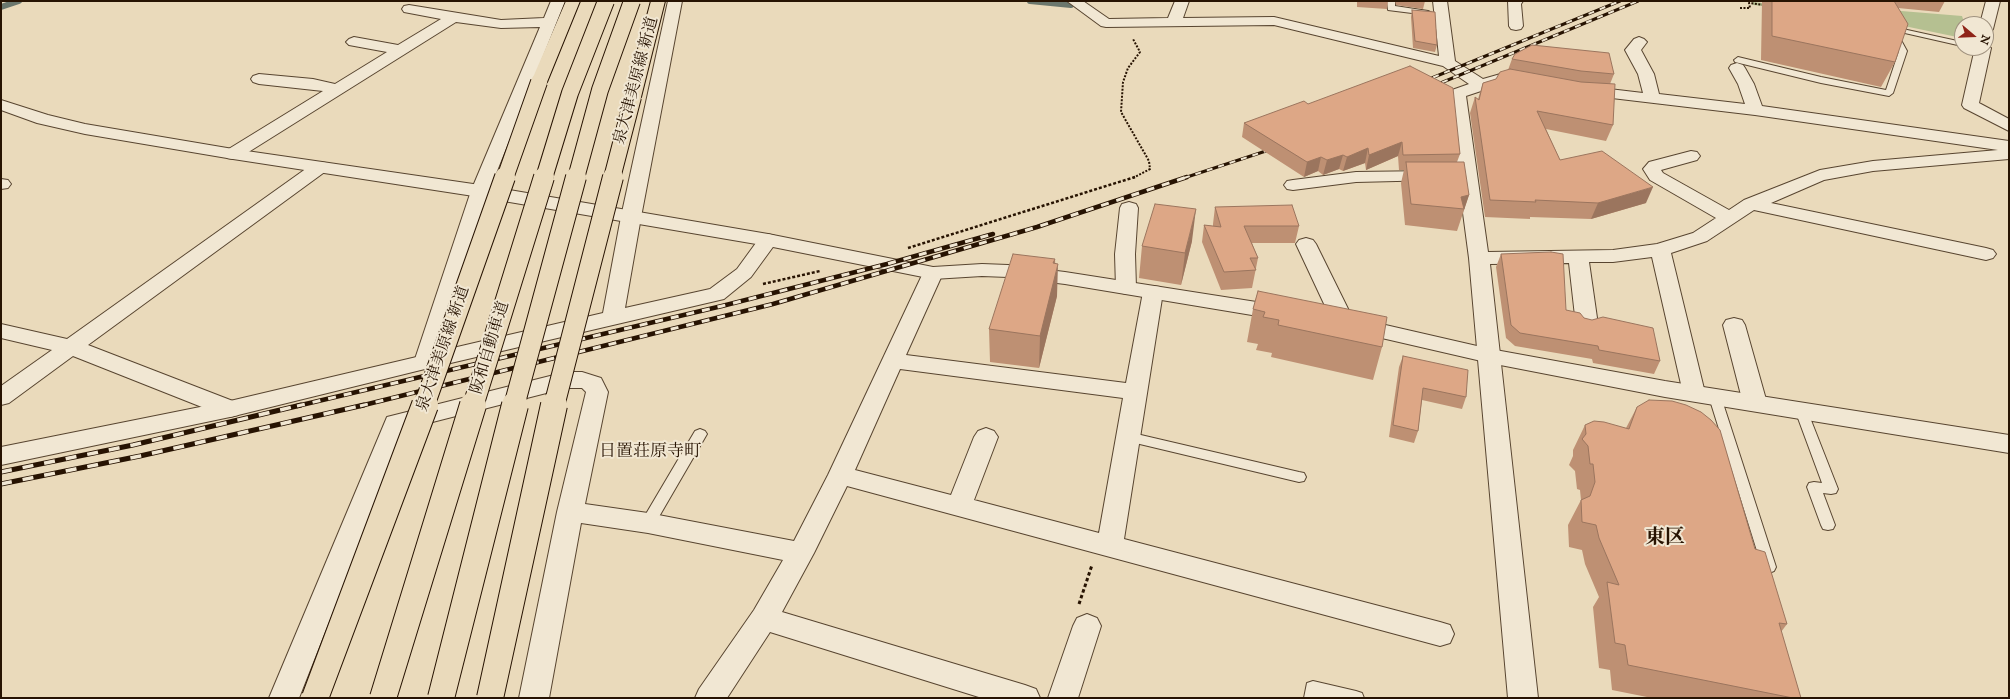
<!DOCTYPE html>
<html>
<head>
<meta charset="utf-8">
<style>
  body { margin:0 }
  #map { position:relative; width:2010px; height:699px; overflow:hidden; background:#eadabb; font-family:"IM FELL English",serif }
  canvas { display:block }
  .frame { position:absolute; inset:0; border:2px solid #271302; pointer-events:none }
  .north { position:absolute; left:1954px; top:16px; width:40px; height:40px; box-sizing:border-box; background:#f1e7d3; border:1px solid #a0927f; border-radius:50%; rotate:109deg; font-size:11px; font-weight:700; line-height:16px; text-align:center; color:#271302 }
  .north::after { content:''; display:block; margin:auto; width:14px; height:18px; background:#8f2418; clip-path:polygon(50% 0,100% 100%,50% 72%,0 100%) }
</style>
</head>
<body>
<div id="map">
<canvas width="2010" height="699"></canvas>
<div class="frame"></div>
<div class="north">N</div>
</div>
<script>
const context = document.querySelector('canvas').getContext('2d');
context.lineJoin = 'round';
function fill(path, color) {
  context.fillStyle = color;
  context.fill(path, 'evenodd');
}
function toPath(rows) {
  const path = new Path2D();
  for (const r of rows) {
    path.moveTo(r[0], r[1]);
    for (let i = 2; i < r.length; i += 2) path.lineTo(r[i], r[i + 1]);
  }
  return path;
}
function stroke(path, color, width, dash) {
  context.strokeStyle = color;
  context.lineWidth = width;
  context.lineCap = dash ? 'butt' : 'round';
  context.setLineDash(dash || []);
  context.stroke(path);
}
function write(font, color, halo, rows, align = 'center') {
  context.font = font + ' "IM FELL English","Noto Serif JP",serif';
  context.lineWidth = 4;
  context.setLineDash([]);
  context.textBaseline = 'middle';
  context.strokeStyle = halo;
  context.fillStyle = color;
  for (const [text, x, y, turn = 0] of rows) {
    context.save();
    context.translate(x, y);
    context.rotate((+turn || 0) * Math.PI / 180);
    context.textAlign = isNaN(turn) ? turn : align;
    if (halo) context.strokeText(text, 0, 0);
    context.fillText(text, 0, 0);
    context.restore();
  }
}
const green = toPath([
  [1752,2,1852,12,1877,9,1962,16,1963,19,1974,21,1974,24,1962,24,1962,38,1856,16,1753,5]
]);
const stream = toPath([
  [1030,1,1071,5],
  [1,7,19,1]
]);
const pathFar2 = toPath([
  [1740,8,1750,8,1749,3,1765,5],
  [1133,178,1150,169,1149,161,1121,112,1123,82,1128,68,1140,52,1133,39]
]);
const pathFar1 = toPath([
  [908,248,1135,177],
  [763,284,820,271]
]);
const path = toPath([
  [1079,604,1092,565]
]);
const service = toPath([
  [1387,1,1395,1,1395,6,1428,11,1432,13,1428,15,1388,10,1387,1],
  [1889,26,1962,42,1962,46,1896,31,1907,51,1893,93,1889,96,1821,83,1735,62,1734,60,1738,57,1821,77,1886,90,1899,51,1888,32,1889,26],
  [1715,393,1719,394,1721,397,1776,567,1774,571,1769,573,1764,571,1762,567,1709,397,1711,394,1715,393],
  [1801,406,1806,407,1807,410,1838,489,1836,493,1831,494,1823,493,1835,525,1833,529,1828,530,1823,529,1821,525,1807,487,1809,483,1814,482,1822,483,1795,410,1796,407,1801,406],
  [700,429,705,431,707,434,653,527,648,528,643,527,641,523,643,519,695,431,700,429],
  [1128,432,1299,472,1304,473,1306,477,1304,481,1299,482,1123,440,1121,437,1123,434,1128,432],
  [1313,681,1356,691,1362,693,1364,698,1304,698,1307,683,1313,681]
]);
const minor = toPath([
  [551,1,565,1,489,191,440,351,603,313,621,217,668,1,682,1,641,217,625,308,710,289,737,269,761,236,768,234,775,236,778,240,751,277,724,299,425,369,417,367,414,362,471,191,540,27,501,28,456,22,239,158,233,159,227,158,224,154,227,150,323,91,259,84,253,82,251,79,253,76,259,74,313,79,335,84,387,52,349,45,346,42,349,39,354,37,398,45,441,19,404,12,402,9,404,6,409,5,501,20,544,18,551,1],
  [1067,1,1083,1,1109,19,1168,18,1175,1,1189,1,1183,18,1274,17,1439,56,1433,1,1447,1,1455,61,1483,79,1504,73,1518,76,1520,79,1518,82,1505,83,1466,96,1488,252,1613,250,1657,244,1693,233,1716,218,1650,180,1643,169,1649,162,1691,151,1697,152,1700,156,1697,160,1661,170,1663,173,1729,210,1744,200,1820,170,1873,161,1998,150,1755,115,1578,94,1576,91,1578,88,1584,86,1643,93,1638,74,1625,50,1634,39,1639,37,1644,39,1647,42,1641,50,1654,74,1659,94,1745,104,1738,84,1729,68,1731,65,1737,63,1743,65,1745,68,1754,84,1762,106,2009,141,2009,159,1873,171,1824,180,1771,203,1986,248,1993,250,1996,254,1993,258,1986,260,1754,210,1707,241,1671,253,1705,393,1702,399,1694,401,1686,399,1683,393,1652,257,1613,262,1589,262,1598,325,1595,330,1587,332,1579,330,1576,325,1569,263,1490,264,1538,698,1508,698,1469,258,1458,175,1450,93,1452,90,1469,84,1443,66,1274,25,1106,27,1101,26,1067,1],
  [1508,1,1523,1,1521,4,1523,26,1521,29,1516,30,1511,29,1509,26,1508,1],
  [1986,1,2000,1,1993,29,1991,32,1986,33,1986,24,1980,24,1986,1],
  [1986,44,1991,48,1979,103,2009,119,2009,131,1964,108,1962,105,1975,48,1986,48,1986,44],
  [320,162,326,163,329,167,326,171,88,345,238,403,242,409,238,415,230,417,222,415,73,356,9,403,1,405,1,386,52,350,1,338,1,324,67,339,314,163,320,162],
  [1431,171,1437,172,1440,176,1437,180,1356,182,1293,190,1287,189,1284,185,1287,181,1293,180,1356,172,1431,171],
  [1,179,8,180,11,184,8,188,1,189,1,179],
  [1129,202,1136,204,1138,208,1135,254,1136,288,1133,292,1126,294,1119,292,1116,288,1115,254,1120,208,1122,204,1129,202],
  [1306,238,1313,240,1316,244,1355,323,1352,328,1344,330,1336,328,1333,323,1296,244,1299,240,1306,238],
  [933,267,940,269,943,273,906,355,1126,383,1143,292,1146,287,1153,286,1160,287,1163,292,1124,539,1440,622,1450,625,1454,634,1450,643,1440,646,847,486,814,553,782,612,1025,685,1036,689,1040,698,982,698,770,632,727,698,695,698,699,689,754,610,783,560,648,533,581,523,549,698,519,698,557,512,586,392,582,388,566,388,405,429,299,698,269,698,387,417,566,372,582,372,601,378,608,392,585,504,648,513,794,541,828,475,923,273,926,269,933,267],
  [900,369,1123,398,1099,533,974,500,998,437,994,431,986,428,978,431,974,437,951,495,855,470,900,369],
  [1734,318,1742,320,1745,325,1767,403,1763,409,1755,411,1747,409,1743,403,1723,325,1726,320,1734,318],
  [1087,614,1097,618,1101,626,1078,698,1048,698,1073,626,1077,618,1087,614]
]);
const tertiary = toPath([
  [1,100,48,115,85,124,233,149,480,185,768,234,933,267,982,264,1008,265,1065,272,1282,306,1289,308,1293,313,1289,318,1282,320,1065,284,1008,277,982,276,933,279,768,246,480,197,233,159,85,134,37,123,1,110,1,100],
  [1355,318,1490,349,1665,381,2009,435,2009,453,1665,397,1490,363,1347,330,1344,325,1347,320,1355,318],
  [425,355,433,357,436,362,433,367,230,417,1,465,1,447,230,401,425,355]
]);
const primary = toPath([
  [566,1,580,1,547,82,545,85,533,85,531,82,566,1],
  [651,1,665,1,641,97,639,100,633,102,627,100,625,97,651,1]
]);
const railFar2 = toPath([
  [1422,82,1620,1],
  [1431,87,1638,1],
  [1184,178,1275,148]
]);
const railFar1 = toPath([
  [297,406,722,306,887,264,993,234],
  [360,406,773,304,1037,227,1187,177]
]);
const rail = toPath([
  [1,472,133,445,301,405],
  [1,484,140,456,364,405]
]);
const primaryBridgeFar2 = toPath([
  [505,178,539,82],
  [612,178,633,97]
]);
const primaryBridgeFar1 = toPath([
  [424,406,505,177],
  [554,406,613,177]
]);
const primaryBridge = toPath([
  [315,698,425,405],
  [490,698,554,405]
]);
const motorwayBridgeFar2 = toPath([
  [544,178,570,93,606,1],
  [576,178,600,90,632,1]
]);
const motorwayBridgeFar1 = toPath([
  [473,406,544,177],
  [514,406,576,177]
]);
const motorwayBridge = toPath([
  [383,698,473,405],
  [441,698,515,405]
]);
const wall = toPath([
  [1357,1,1388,1,1387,9,1357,7],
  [1395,1,1425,1,1423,9,1396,5],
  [1761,1,1945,1,1939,12,1898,8,1895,62,1881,87,1761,60,1762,2],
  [1412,10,1437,45,1435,52,1413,48,1411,17],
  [1512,59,1614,74,1610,84,1613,125,1606,141,1546,129,1560,160,1646,203,1591,219,1530,217,1530,219,1485,217,1470,113,1475,97,1478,99,1483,83,1496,79,1508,70],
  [1308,104,1460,154,1457,162,1469,195,1457,231,1405,225,1401,183,1404,170,1399,170,1398,156,1366,170,1365,163,1343,171,1339,169,1323,175,1318,171,1304,177,1242,137,1244,123],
  [1215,207,1299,226,1295,243,1252,243,1258,258,1252,288,1221,290,1202,242,1204,225,1213,226,1213,224],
  [1192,241,1181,285,1139,278,1142,246],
  [1501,254,1566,310,1584,318,1660,361,1654,374,1593,363,1592,359,1515,346,1506,338,1496,267],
  [1055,259,1057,296,1039,368,990,362,989,329],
  [1258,291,1382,347,1373,380,1271,357,1272,353,1256,350,1258,344,1247,342,1253,309],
  [1403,356,1466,397,1462,409,1422,400,1418,431,1414,443,1389,437,1399,367],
  [1637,407,1755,549,1787,624,1781,632,1801,698,1652,698,1612,690,1610,670,1599,668,1593,607,1599,597,1585,564,1582,550,1569,547,1568,525,1581,500,1580,490,1577,489,1575,471,1569,465,1573,456,1573,450,1585,425,1626,428]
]);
const shadedWall = toPath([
  [1402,142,1398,156,1366,170,1369,155],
  [1368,148,1365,163,1343,171,1347,157],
  [1343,155,1339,169,1323,175,1327,160],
  [1321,157,1318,171,1304,177,1307,162],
  [1653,187,1646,203,1591,219,1598,203],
  [1469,195,1462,216,1464,209,1461,197],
  [1196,209,1192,241,1181,285,1185,253],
  [1055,259,1054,281,1058,264,1057,296,1039,368,1040,336]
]);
const building = toPath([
  [1772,1,1894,1,1908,24,1895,62,1772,36,1772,1],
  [1412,10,1435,12,1437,45,1415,41,1412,10],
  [1532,45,1609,53,1614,74,1581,71,1512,59,1515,54,1532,45],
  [1410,66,1453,88,1460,154,1403,155,1402,142,1369,155,1368,148,1347,157,1343,155,1327,160,1321,157,1307,162,1244,123,1304,101,1308,104,1410,66],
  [1510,69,1581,82,1615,84,1613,125,1537,111,1560,160,1602,151,1653,187,1598,203,1535,200,1536,202,1490,200,1475,97,1479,100,1483,83,1496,79,1500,72,1510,69],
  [1406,162,1464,162,1469,195,1461,197,1464,209,1411,204,1406,162],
  [1155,204,1196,209,1185,253,1142,246,1155,204],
  [1292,205,1299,226,1244,226,1258,258,1250,258,1256,270,1224,272,1204,225,1221,227,1215,207,1292,205],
  [1551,252,1563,254,1566,310,1580,313,1584,318,1592,320,1603,317,1653,328,1660,361,1599,350,1598,346,1520,333,1511,325,1501,254,1551,252],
  [1013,254,1055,259,1053,263,1058,264,1040,336,989,329,1013,254],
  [1258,291,1387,317,1382,347,1278,325,1279,320,1263,317,1265,312,1253,309,1258,291],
  [1403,356,1468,370,1466,397,1423,388,1418,431,1393,425,1403,356],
  [1649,400,1672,401,1686,405,1701,412,1711,420,1720,430,1755,549,1765,552,1787,624,1779,623,1801,698,1793,698,1628,665,1625,645,1615,643,1607,582,1619,585,1599,538,1596,525,1582,522,1581,500,1590,496,1595,482,1593,464,1590,464,1588,446,1582,439,1586,434,1585,425,1594,421,1604,422,1629,429,1637,407,1649,400]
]);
const streetNames = [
  ["泉大津美原線 新道",637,81,-75],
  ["阪和自動車道",491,348,-73],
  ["泉大津美原線 新道",444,349,-71]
];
const neighbourhoodNames = [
  ["日置荘原寺町",650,453]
];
const districtNames = [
  ["東区",1665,539]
];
fill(green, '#b5c091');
stroke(stream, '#6b776d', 6);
stroke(service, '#584530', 2);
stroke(minor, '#584530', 2);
stroke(tertiary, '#584530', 2);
stroke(primary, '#271302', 2);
stroke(pathFar2, '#271302', 2, [2, 1.5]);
stroke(pathFar1, '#271302', 2.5, [3, 2]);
stroke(path, '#271302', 3, [3.5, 2.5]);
fill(service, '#f1e7d3');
fill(minor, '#f1e7d3');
fill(tertiary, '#f1e7d3');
fill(primary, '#eadabb');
stroke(railFar2, '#271302', 3);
stroke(railFar1, '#271302', 4.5);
stroke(rail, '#271302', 5);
stroke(railFar2, '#f1e7d3', 2, [6]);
stroke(railFar1, '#f1e7d3', 3, [8]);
stroke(rail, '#f1e7d3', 3.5, [11]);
stroke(primaryBridgeFar2, '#271302', 18, []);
stroke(primaryBridgeFar1, '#271302', 22, []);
stroke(primaryBridge, '#271302', 28, []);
stroke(motorwayBridgeFar2, '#271302', 18, []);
stroke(motorwayBridgeFar1, '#271302', 22, []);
stroke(motorwayBridge, '#271302', 28, []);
stroke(primaryBridgeFar2, '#eadabb', 16);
stroke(primaryBridgeFar1, '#eadabb', 20);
stroke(primaryBridge, '#eadabb', 26);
stroke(motorwayBridgeFar2, '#eadabb', 16);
stroke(motorwayBridgeFar1, '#eadabb', 20);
stroke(motorwayBridge, '#eadabb', 26);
fill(wall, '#be9073');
fill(shadedWall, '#9b755e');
fill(building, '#dda786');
stroke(building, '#9b755e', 1);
write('16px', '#271302', '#f1e7d3', streetNames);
write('17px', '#271302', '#f1e7d3', neighbourhoodNames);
write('bold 20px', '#271302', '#f1e7d3', districtNames);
</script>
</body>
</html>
